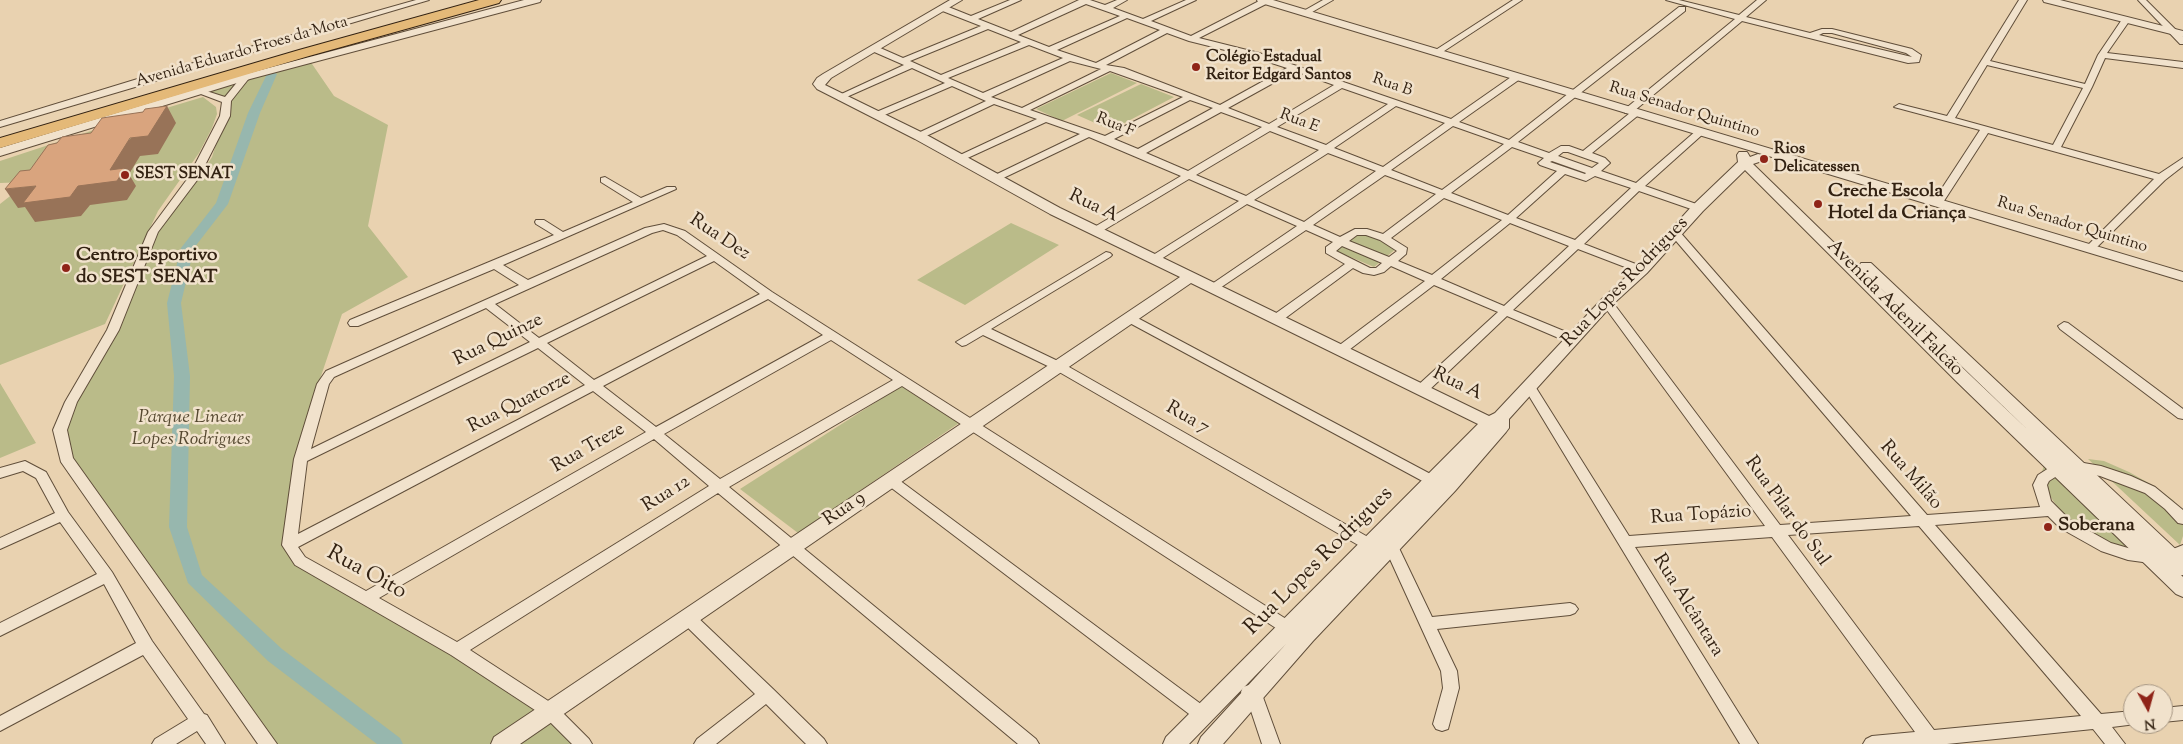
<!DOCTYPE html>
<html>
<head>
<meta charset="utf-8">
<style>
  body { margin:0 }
  #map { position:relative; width:2183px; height:744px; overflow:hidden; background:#e9d2b0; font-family:"Sorts Mill Goudy",serif }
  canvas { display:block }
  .north { position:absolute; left:2123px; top:684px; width:50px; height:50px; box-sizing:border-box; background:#f1e2cc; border:1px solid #a59582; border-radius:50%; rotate:173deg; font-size:14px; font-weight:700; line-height:20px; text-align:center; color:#332212 }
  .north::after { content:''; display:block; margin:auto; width:18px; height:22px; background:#8f2418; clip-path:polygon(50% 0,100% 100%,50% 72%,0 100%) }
</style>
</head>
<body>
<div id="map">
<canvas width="2183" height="744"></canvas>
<div class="north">N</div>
</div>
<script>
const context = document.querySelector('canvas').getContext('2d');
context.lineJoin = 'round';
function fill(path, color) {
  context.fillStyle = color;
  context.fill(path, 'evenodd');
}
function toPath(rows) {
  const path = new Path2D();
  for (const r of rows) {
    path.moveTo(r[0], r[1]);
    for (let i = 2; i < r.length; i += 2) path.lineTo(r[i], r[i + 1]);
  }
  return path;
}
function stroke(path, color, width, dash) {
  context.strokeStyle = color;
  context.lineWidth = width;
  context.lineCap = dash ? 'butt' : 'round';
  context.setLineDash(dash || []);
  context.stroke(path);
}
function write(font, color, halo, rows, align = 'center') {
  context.font = font + ' "Sorts Mill Goudy",serif';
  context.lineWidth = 5;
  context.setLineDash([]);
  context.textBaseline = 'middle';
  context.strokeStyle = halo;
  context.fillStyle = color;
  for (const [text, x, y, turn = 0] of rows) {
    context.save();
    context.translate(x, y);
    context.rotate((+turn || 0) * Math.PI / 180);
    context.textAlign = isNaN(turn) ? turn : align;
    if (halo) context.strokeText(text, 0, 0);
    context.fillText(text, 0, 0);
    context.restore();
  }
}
const green = toPath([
  [310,61,334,96,388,125,368,226,408,277,342,314,320,379,287,544,302,560,367,596,590,744,263,744,67,458,62,429,115,329,156,230,170,209,200,175,212,157,225,116,228,101,198,91],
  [1111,73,1137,83,1062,121,1036,109],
  [1141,84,1174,97,1111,130,1077,115],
  [203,97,216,107,217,114,212,128,199,153,158,211,105,324,0,365,0,204,28,182,0,183,0,161,103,127],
  [1011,223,1059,245,965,305,917,280],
  [1360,232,1397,248,1374,267,1334,250],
  [0,383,36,443,0,458],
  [901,386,959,423,798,533,740,489],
  [2088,459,2104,461,2129,472,2154,486,2174,501,2183,521,2183,536,2180,545],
  [2045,462,2137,552,2107,542,2082,530,2058,508,2046,490,2041,475]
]);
const canal = toPath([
  [272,71,277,74,260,113,228,204,194,248,181,303,190,376,187,527,202,575,282,649,400,738,403,744,377,744,268,661,188,583,169,527,174,376,167,303,181,248,216,203,248,113,267,74,272,71]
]);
const minor = toPath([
  [416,0,429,0,0,127,0,121,144,77,416,0],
  [1010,0,1021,0,978,19,1011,32,1079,0,1090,0,1105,5,1117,0,1127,0,1113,8,1143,19,1186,0,1196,0,1151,21,1191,36,1261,0,1268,0,1268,3,1199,38,1259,53,1451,119,1514,75,1520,75,1520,79,1459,122,1509,140,1679,7,1685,7,1685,11,1518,142,1549,153,1561,146,1569,146,1583,151,1630,113,1625,113,1625,109,1735,19,1666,0,1679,0,1739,15,1757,0,1766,0,1746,17,1810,33,1822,29,1832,29,1912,49,1921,55,1919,62,1908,63,1742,21,1634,111,1641,113,1592,153,1605,158,1610,163,1601,171,1636,183,1697,130,1703,130,1703,134,1645,186,1702,206,1702,210,1694,210,1639,191,1584,244,1646,268,1648,270,1646,272,1638,272,1578,249,1513,310,1576,336,1578,339,1576,342,1568,342,1507,316,1426,393,1421,394,1415,390,1416,387,1498,312,1434,285,1345,353,1337,353,1335,350,1337,347,1425,281,1391,266,1384,272,1374,275,1363,273,1353,268,1280,322,1272,322,1270,319,1272,316,1345,264,1326,253,1326,247,1333,242,1306,230,1217,290,1209,290,1207,288,1209,286,1297,226,1247,204,1158,261,1150,261,1148,259,1150,257,1239,201,1189,179,1099,233,1091,233,1090,231,1091,229,1181,176,1089,137,997,181,992,178,993,176,1080,134,1046,122,961,161,958,160,958,156,1037,119,994,104,922,138,916,138,916,134,986,101,952,86,880,117,874,117,874,113,945,83,912,68,842,99,839,100,835,97,904,65,872,51,872,47,878,47,903,58,981,26,940,10,940,6,946,6,971,16,1010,0],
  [1086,4,1120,16,1049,47,1018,35,1086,4],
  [1127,18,1160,30,1096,63,1057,50,1127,18],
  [988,29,1021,42,941,75,910,61,988,29],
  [1167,33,1189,41,1253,57,1287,68,1220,105,1124,68,1106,65,1167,33],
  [1823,33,1832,33,1906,53,1912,57,1819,35,1823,33],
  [1029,45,1063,58,983,93,948,78,1029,45],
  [1070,61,1101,69,1022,108,991,97,1070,61],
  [1110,71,1183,97,1105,136,1030,110,1110,71],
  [1295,71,1334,85,1269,124,1228,108,1295,71],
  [1342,88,1388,104,1326,145,1277,127,1342,88],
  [1190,100,1213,108,1138,149,1114,139,1190,100],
  [1396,106,1445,123,1383,167,1334,148,1396,106],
  [1221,112,1262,127,1188,171,1146,153,1221,112],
  [1453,126,1504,144,1442,190,1391,170,1453,126],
  [1270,131,1319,150,1246,196,1196,175,1270,131],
  [1512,147,1544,158,1538,163,1540,165,1557,171,1508,215,1451,193,1512,147],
  [1563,152,1568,152,1599,163,1592,168,1558,156,1563,152],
  [1328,153,1376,171,1304,222,1254,200,1328,153],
  [1552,161,1586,173,1585,174,1550,162,1552,161],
  [1565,174,1586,181,1595,176,1631,188,1575,240,1516,218,1565,174],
  [1385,175,1436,194,1383,234,1367,229,1355,229,1340,237,1313,225,1385,175],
  [1444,198,1502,220,1432,275,1398,261,1406,254,1407,248,1391,238,1444,198],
  [1510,223,1569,246,1504,306,1441,279,1510,223],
  [1357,235,1366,235,1380,240,1397,251,1389,257,1349,241,1357,235],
  [1342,246,1382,263,1376,268,1370,268,1336,251,1342,246],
  [1323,0,1333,0,1307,15,1300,13,1323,0],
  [1513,0,1522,0,1438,55,1431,53,1513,0],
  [2019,0,2027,0,1990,61,2085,84,2098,55,2123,18,2126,18,2130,20,2107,53,2183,62,2183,68,2105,58,2092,87,2061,147,2159,174,2183,158,2183,166,2165,180,2093,251,2085,251,2084,249,2154,179,1988,133,1942,204,1934,204,1933,202,1980,130,1894,107,1899,104,1947,116,2019,0],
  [1987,65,2083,88,2053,145,1955,118,1987,65],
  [2138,0,2146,0,2183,37,2183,44,2180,44,2138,0],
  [246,74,250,77,231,101,230,116,198,179,158,232,119,330,77,402,67,430,73,458,277,744,258,744,61,462,53,430,65,402,107,330,148,232,188,178,220,116,222,102,193,91,197,88,225,97,243,75,246,74],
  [605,177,641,198,667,187,675,187,676,189,503,265,528,280,645,228,664,224,685,231,772,292,1294,624,1296,628,1294,632,1288,634,1282,632,902,386,729,487,1036,739,1039,744,1018,744,718,493,470,650,556,706,589,739,592,744,572,744,544,716,451,655,295,565,282,545,294,459,317,384,326,371,519,285,494,269,358,326,350,326,348,323,350,320,554,235,536,224,535,222,536,220,544,220,563,232,633,202,601,182,601,178,605,177],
  [663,230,677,235,707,256,539,338,495,304,652,233,663,230],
  [714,261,760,294,594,380,547,343,714,261],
  [768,299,823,335,656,427,603,386,768,299],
  [486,308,530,342,311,449,329,384,334,377,486,308],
  [831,340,893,380,720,479,664,434,831,340],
  [538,348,585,385,298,534,307,461,538,348],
  [593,391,646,432,366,591,305,557,298,547,593,391],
  [654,439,709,486,457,642,379,598,654,439],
  [1675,230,1679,231,1927,515,2040,507,2033,485,2038,475,2052,466,2078,462,2101,466,2131,476,2155,487,2183,510,2183,524,2178,523,2165,509,2145,493,2100,476,2078,472,2060,474,2049,481,2047,485,2051,501,2070,520,2111,543,2128,548,2150,551,2168,551,2183,545,2183,556,2170,562,2150,563,2128,560,2101,551,2060,528,2048,516,1935,525,2101,714,2133,711,2133,724,2136,724,2112,727,2125,744,2105,744,2093,729,1947,744,1863,744,1866,739,1872,736,1915,732,1772,537,1635,547,1758,744,1740,744,1523,386,1525,383,1533,383,1629,536,1765,526,1601,302,1607,299,1611,300,1780,525,1911,516,1671,235,1670,233,1675,230],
  [1919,526,2081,716,1934,730,1788,535,1919,526],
  [1106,252,1110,253,1112,255,1110,257,991,329,1062,363,1375,541,1377,545,1375,549,1370,550,1365,549,1054,369,983,335,966,345,962,346,956,342,1106,252],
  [1130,314,1438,478,1440,481,1438,484,1428,484,1126,321,1124,318,1130,314],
  [2064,322,2068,323,2183,409,2183,419,2178,418,2060,329,2058,326,2064,322],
  [25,461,46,472,68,512,112,572,152,641,204,714,207,715,225,744,206,744,197,731,176,744,152,744,155,739,188,719,143,655,0,731,0,716,136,643,104,584,0,636,0,623,97,574,60,522,0,549,0,538,55,513,36,478,23,471,0,478,0,468,25,461],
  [890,475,895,477,1209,710,1211,715,1209,720,1203,722,1197,720,885,483,883,480,885,477,890,475],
  [1391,541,1396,542,1398,546,1432,617,1570,603,1575,605,1578,609,1575,613,1570,615,1437,629,1457,671,1459,688,1448,729,1442,731,1436,729,1433,724,1443,688,1441,671,1384,546,1386,542,1391,541],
  [687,611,693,613,773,689,824,739,827,744,806,744,766,704,716,744,694,744,697,739,755,694,681,621,679,617,681,613,687,611],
  [1249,685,1260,689,1280,744,1262,744,1247,699,1243,697,1241,692,1243,687,1249,685],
  [2183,706,2183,720,2163,722,2163,708,2183,706]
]);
const tertiary = toPath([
  [524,0,541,0,540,2,250,79,0,156,0,148,242,75,524,0],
  [950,0,962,0,831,78,825,85,923,133,1060,208,1489,416,1495,413,1602,299,1637,267,1693,205,1738,162,1737,155,1739,152,1747,152,1750,157,1758,154,1762,155,1764,158,1762,161,1753,164,1861,269,1859,266,1861,263,1871,263,2183,556,2183,575,2181,575,2183,577,2183,597,2176,594,1957,382,1745,170,1703,211,1647,273,1612,305,1509,419,1509,428,1506,432,1455,491,1313,641,1223,744,1198,744,1201,737,1286,644,1189,744,1163,744,1166,737,1478,424,1191,283,520,744,491,744,494,737,1180,277,1050,214,915,139,817,89,813,84,817,78,823,74,950,0],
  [1867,275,2030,432,1969,374,1867,275],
  [1257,0,1273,0,2183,272,2183,281,1258,2,1257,0],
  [2043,0,2060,0,2183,31,2183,37,2044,2,2043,0]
]);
const trunk = toPath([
  [479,0,501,0,499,3,309,56,0,148,0,138,299,50,479,0]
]);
const shadedWall = toPath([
  [167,106,176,123,158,154,140,156,129,174,136,186,127,200,90,205,81,216,35,222,25,207,18,208,5,189,36,186,78,186]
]);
const building = toPath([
  [167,106,148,136,130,138,110,170,125,168,117,181,78,186,70,197,23,203,36,186,5,189,20,171,30,170,48,145,57,143,62,137,91,133,102,118,143,112,145,109,167,106]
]);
const markers = [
  [1196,67,5,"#8f2418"],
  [1764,159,5,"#8f2418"],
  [125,175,5,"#8f2418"],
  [1818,204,5,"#8f2418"],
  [66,268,5,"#8f2418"],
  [2048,527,5,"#8f2418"]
];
const farStreetnames = [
  ["Avenida Eduardo Froes da Mota",242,53,-16],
  ["Rua B",1392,86,19],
  ["Rua Senador Quintino",1684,111,17],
  ["Rua E",1299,122,21],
  ["Rua F",1115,126,22],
  ["Rua Senador Quintino",2072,226,17]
];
const farPoinames = [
  ["Colégio Estadual",1206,58],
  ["Reitor Edgard Santos",1206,76],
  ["Rios",1774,150],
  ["Delicatessen",1774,168],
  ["SEST SENAT",135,175]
];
const poiNames = [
  ["Creche Escola",1828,193],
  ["Hotel da Criança",1828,215],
  ["Centro Esportivo",76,257],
  ["do SEST SENAT",76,279],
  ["Soberana",2058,527]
];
const streetNames = [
  ["Rua A",1093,207,26],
  ["Rua Dez",719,238,34],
  ["Rua Lopes Rodrigues",1626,283,-46],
  ["Avenida Adenil Falcão",1894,309,45],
  ["Rua Quinze",499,341,-26],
  ["Rua A",1457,385,26],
  ["Rua Quatorze",520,404,-27],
  ["Rua 7",1187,419,30],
  ["Rua Treze",589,449,-30],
  ["Rua Milão",1910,476,49],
  ["Rua 12",667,495,-32],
  ["Rua 9",845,510,-34],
  ["Rua Pilar do Sul",1786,512,54],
  ["Rua Topázio",1701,516,-4],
  ["Rua Alcântara",1687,606,58]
];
const parkNames = [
  ["Parque Linear",191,419],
  ["Lopes Rodrigues",191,441]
];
const nearStreetnames = [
  ["Rua Lopes Rodrigues",1320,562,-45],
  ["Rua Oito",366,574,29]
];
fill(green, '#babb89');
fill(canal, '#97b7ae');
stroke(minor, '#604e3a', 2);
stroke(tertiary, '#604e3a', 2);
stroke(trunk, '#332212', 2);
fill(minor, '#f1e2cc');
fill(tertiary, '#f1e2cc');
fill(trunk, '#e4b978');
fill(shadedWall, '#987358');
fill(building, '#d9a47e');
stroke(building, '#987358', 1);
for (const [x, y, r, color] of markers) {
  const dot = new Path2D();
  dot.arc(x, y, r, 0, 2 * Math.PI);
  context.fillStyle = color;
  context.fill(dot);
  stroke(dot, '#f1e2cc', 2);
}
write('16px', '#332212', '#f1e2cc', farStreetnames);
write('bold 16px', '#332212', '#f1e2cc', farPoinames, 'left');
write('bold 19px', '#332212', '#f1e2cc', poiNames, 'left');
write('19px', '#332212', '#f1e2cc', streetNames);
write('italic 19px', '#554830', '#f1e2cc', parkNames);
write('22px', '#332212', '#f1e2cc', nearStreetnames);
</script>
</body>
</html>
